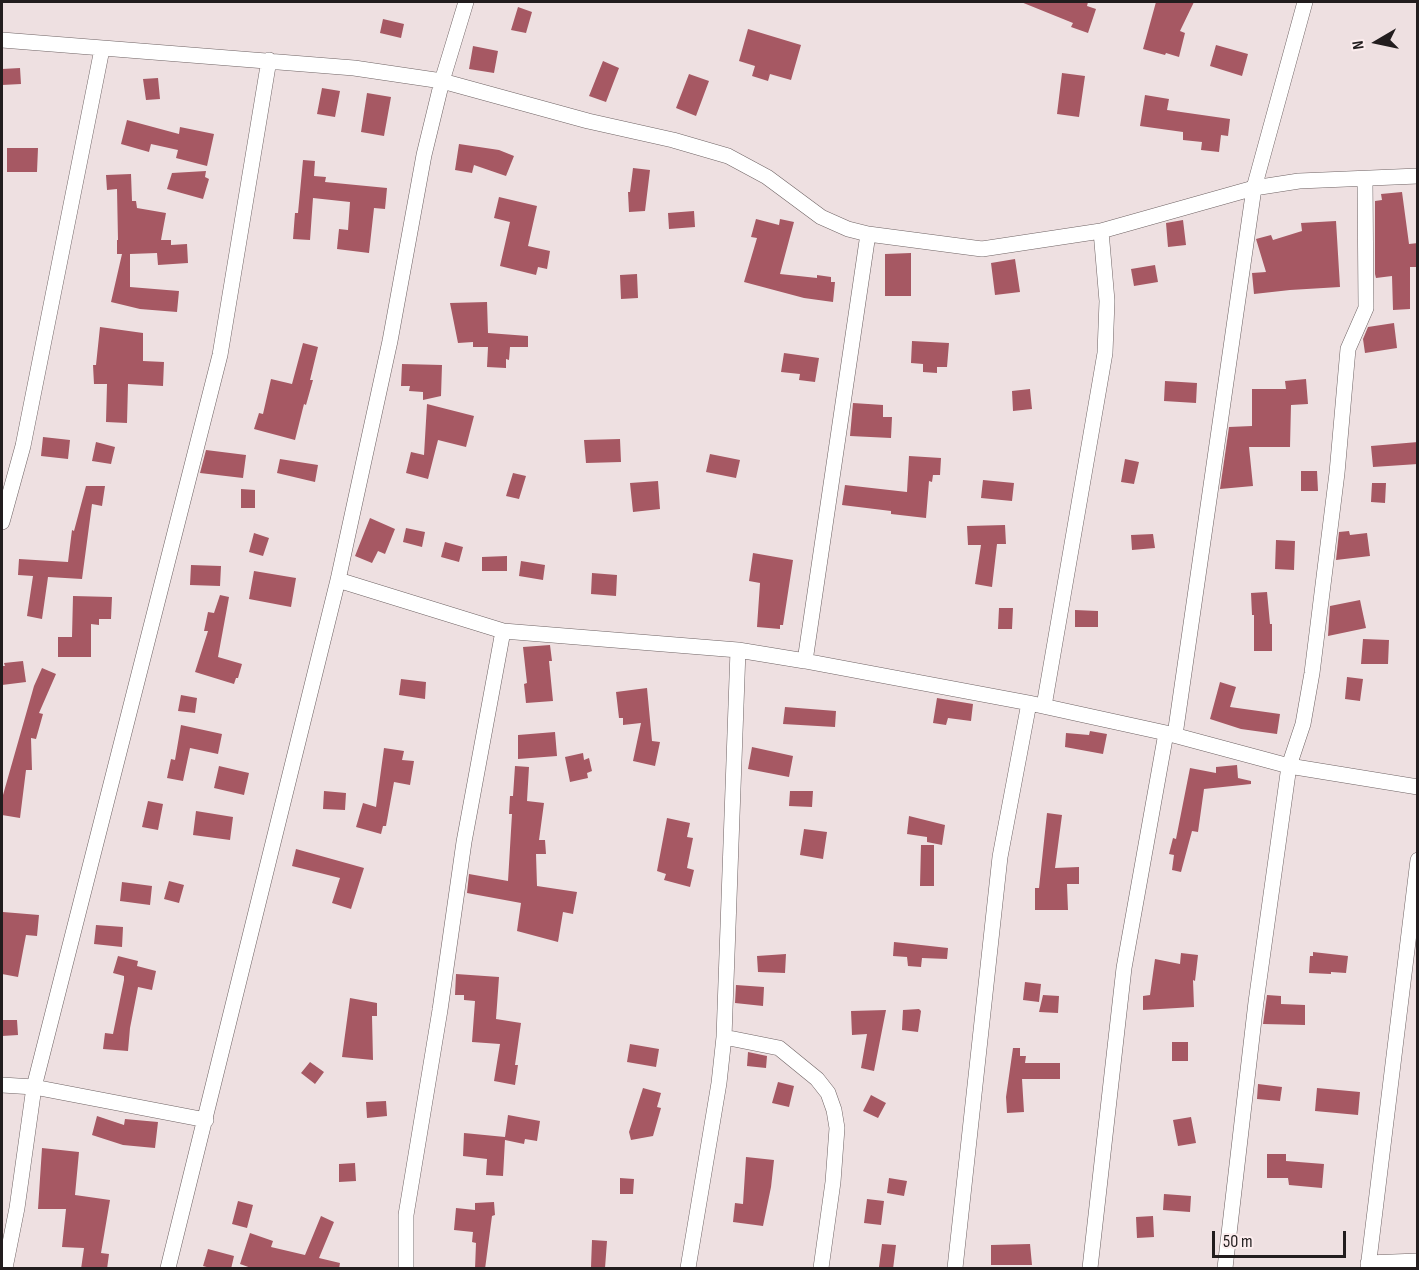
<!DOCTYPE html>
<html>
<head>
<meta charset="utf-8">
<style>
  body { margin:0 }
  #map { position:relative; width:1419px; height:1270px; overflow:hidden; background:#eee0e1; font-family:"Sofia Sans Condensed",sans-serif }
  canvas { display:block }
  .frame { position:absolute; inset:0; border:3px solid #221d1e; pointer-events:none }
  .north { position:absolute; left:1347px; top:12px; width:60px; height:60px; -webkit-text-stroke:4px #fcedee; paint-order:stroke; rotate:261deg; font-size:16px; font-weight:700; line-height:24px; text-align:center; color:#221d1e }
  .north::after { content:''; display:block; margin:auto; width:21px; height:27px; background:#221d1e; clip-path:polygon(50% 0,100% 100%,50% 72%,0 100%) }
  .scale { position:absolute; left:1212px; top:1231px; width:134px; height:27px; box-sizing:border-box; border:3px solid #221d1e; border-top:0; padding-left:8px; font-size:18px; line-height:21px; white-space:nowrap; color:#221d1e; -webkit-text-stroke:4px #fcedee; paint-order:stroke }
</style>
</head>
<body>
<div id="map">
<canvas width="1419" height="1270"></canvas>
<div class="frame"></div>
<div class="north">N</div>
<div class="scale">50 m</div>
</div>
<script>
const context = document.querySelector('canvas').getContext('2d');
context.lineJoin = 'round';
function fill(path, color) {
  context.fillStyle = color;
  context.fill(path, 'evenodd');
}
function toPath(rows) {
  const path = new Path2D();
  for (const r of rows) {
    path.moveTo(r[0], r[1]);
    for (let i = 2; i < r.length; i += 2) path.lineTo(r[i], r[i + 1]);
  }
  return path;
}
function stroke(path, color, width, dash) {
  context.strokeStyle = color;
  context.lineWidth = width;
  context.lineCap = dash ? 'butt' : 'round';
  context.setLineDash(dash || []);
  context.stroke(path);
}
const building = toPath([
  [1021,2,1088,2,1087,6,1096,9,1088,33,1071,27,1073,23],
  [1156,2,1194,2,1180,31,1185,33,1179,57,1166,53,1165,55,1143,49],
  [518,7,532,12,526,33,511,30],
  [383,19,404,24,401,38,380,33],
  [748,29,801,45,791,80,770,74,768,81,752,76,755,66,739,61],
  [1216,45,1248,54,1242,76,1210,66],
  [473,46,498,51,494,73,469,69],
  [603,61,619,68,606,102,589,96],
  [20,68,21,84,2,85,2,69],
  [1062,73,1085,76,1079,117,1057,114],
  [689,74,709,81,696,116,676,108],
  [158,78,160,99,146,100,143,79],
  [322,88,340,91,335,117,317,114],
  [367,93,391,97,384,136,361,132],
  [1145,95,1169,99,1167,110,1230,119,1228,136,1221,135,1219,152,1201,150,1202,142,1183,140,1183,132,1140,126],
  [127,120,179,134,180,127,214,134,207,166,176,158,178,150,151,144,149,152,121,144],
  [459,144,499,150,514,156,506,176,474,165,472,173,455,170],
  [7,148,38,148,37,172,7,172],
  [303,160,315,161,314,176,326,177,325,182,387,188,385,209,374,208,369,253,337,249,339,229,348,230,350,202,313,198,310,240,293,239,295,213,298,213],
  [633,168,650,170,645,211,629,212,628,192,630,192],
  [206,171,205,177,209,179,203,199,167,189,172,173],
  [131,174,132,201,136,201,137,208,166,213,161,240,171,240,171,245,187,244,188,263,158,265,157,253,130,254,130,287,179,291,177,312,140,309,111,302,122,254,117,254,117,240,118,240,117,189,107,190,106,175],
  [1402,192,1409,244,1418,243,1418,267,1410,267,1410,309,1393,310,1392,276,1376,278,1375,274,1375,201,1382,200,1381,194],
  [499,197,537,206,528,246,550,251,547,269,538,267,536,275,500,266,510,222,494,218],
  [694,211,695,227,669,229,668,213],
  [756,219,779,225,780,219,794,222,780,274,817,278,817,275,831,277,831,282,835,282,833,302,804,298,744,282,757,238,751,237],
  [1183,220,1186,245,1168,247,1166,223],
  [1336,221,1340,287,1290,290,1254,294,1252,273,1266,272,1256,239,1271,235,1273,240,1302,231,1301,223],
  [911,253,911,296,885,296,885,254],
  [1015,259,1020,292,995,295,991,263],
  [1155,265,1158,282,1134,286,1131,269],
  [637,274,638,298,621,299,620,275],
  [487,302,488,333,528,336,528,347,510,347,509,360,506,359,506,368,487,367,488,347,473,347,473,342,458,343,450,303],
  [1394,323,1397,348,1365,353,1363,339,1368,327],
  [100,327,143,333,143,361,164,362,163,386,128,384,127,423,106,422,107,384,94,384,93,365,96,365],
  [912,341,949,343,947,367,937,367,937,373,923,372,923,364,911,363],
  [303,343,318,347,310,380,313,380,306,405,304,404,295,440,254,429,259,413,263,414,271,379,292,384],
  [784,353,819,358,815,382,799,380,800,374,781,372],
  [402,364,442,365,441,396,423,400,423,392,409,391,410,386,401,386],
  [1306,379,1308,404,1291,405,1290,447,1249,447,1253,486,1220,489,1229,427,1252,426,1252,389,1286,389,1285,381],
  [1165,381,1197,383,1196,403,1164,401],
  [1030,389,1032,409,1013,411,1012,391],
  [853,403,883,405,883,417,892,417,891,438,850,436],
  [427,404,474,416,466,447,438,440,428,479,406,473,411,452,424,455],
  [43,437,70,440,68,459,41,456],
  [620,439,621,462,586,463,584,440],
  [96,442,115,447,111,464,92,461],
  [1418,442,1418,464,1373,467,1371,446],
  [206,450,246,455,243,478,200,473],
  [710,454,740,460,736,478,706,472],
  [909,456,941,458,940,475,933,475,932,482,929,481,926,518,891,514,891,511,842,505,845,485,907,492],
  [280,459,318,465,315,482,277,473],
  [1125,459,1139,462,1134,484,1121,482],
  [1301,471,1317,471,1318,491,1301,491],
  [513,473,526,476,519,499,506,496],
  [983,480,1014,483,1012,501,981,498],
  [658,481,660,509,633,512,630,483],
  [1372,483,1386,483,1385,503,1371,502],
  [86,486,105,486,102,506,92,504,82,579,48,577,42,619,27,616,33,576,18,575,19,559,68,562,72,530,74,531],
  [241,489,255,490,255,508,241,508],
  [370,518,395,529,385,554,378,551,372,563,355,556],
  [1005,525,1006,544,997,544,992,587,975,584,981,545,968,545,967,526],
  [406,528,425,532,422,547,403,542],
  [1349,531,1350,535,1367,533,1370,556,1336,560,1339,532],
  [254,533,269,538,263,556,249,552],
  [1153,534,1155,548,1132,550,1131,535],
  [1276,540,1295,541,1294,570,1275,569],
  [445,542,463,547,459,562,441,557],
  [753,553,793,560,783,625,780,625,780,629,757,627,760,583,749,581],
  [507,556,507,571,482,571,482,557],
  [521,561,545,565,543,580,519,576],
  [191,565,221,566,220,586,190,585],
  [254,571,296,578,291,607,249,599],
  [592,573,617,575,616,596,591,594],
  [1267,592,1270,624,1272,624,1272,651,1254,651,1254,615,1252,615,1251,593],
  [220,595,229,597,218,657,242,664,238,678,236,678,234,684,195,672,208,631,204,631,208,612,214,613],
  [73,596,112,597,111,619,99,619,99,625,91,624,91,657,58,657,58,637,72,637],
  [1360,600,1366,628,1328,636,1330,606],
  [999,608,1013,608,1012,629,998,629],
  [1075,610,1098,611,1098,627,1075,627],
  [1363,639,1389,640,1388,664,1361,664],
  [550,645,552,661,549,661,553,701,526,703,524,684,527,683,523,647],
  [23,661,26,682,2,685,2,666,5,666,4,663],
  [42,668,56,674,39,713,43,714,36,739,31,738,32,770,26,770,20,818,2,815,3,795,34,686],
  [1347,677,1363,679,1360,701,1345,699],
  [401,679,426,682,425,699,399,695],
  [1220,682,1236,687,1230,707,1280,714,1277,734,1241,729,1210,719],
  [647,688,652,741,660,742,655,766,633,761,641,723,623,725,623,718,619,718,616,692],
  [181,695,197,698,195,713,178,711],
  [937,698,973,704,971,721,948,718,946,725,933,723],
  [785,707,836,711,835,727,783,724],
  [181,725,222,734,218,754,190,748,183,781,167,778,171,759,175,760],
  [1090,731,1107,734,1103,754,1065,747,1066,733,1089,735],
  [555,732,557,756,518,759,518,735],
  [752,747,793,756,789,777,748,769],
  [384,748,404,751,402,760,414,761,410,785,394,782,386,826,383,826,381,834,356,827,363,803,376,807],
  [583,753,584,760,589,758,592,771,587,773,588,778,570,782,565,757],
  [1237,765,1238,778,1251,781,1251,784,1204,789,1198,832,1192,831,1181,872,1172,870,1174,855,1169,854,1173,838,1176,839,1190,768,1216,773,1216,767],
  [219,766,249,773,244,795,214,788],
  [515,766,529,767,527,801,544,803,539,840,545,840,546,854,536,854,537,886,577,892,573,914,563,912,558,942,517,931,521,903,467,893,469,874,508,881,512,814,509,814,510,796,513,796],
  [324,791,346,793,345,810,323,809],
  [790,791,813,791,812,807,789,806],
  [148,801,163,804,158,830,142,827],
  [196,811,233,817,230,840,193,835],
  [1047,813,1062,815,1055,868,1079,867,1079,884,1067,884,1068,910,1035,910,1035,888,1039,888],
  [909,816,945,825,942,845,927,842,927,837,907,834],
  [667,818,690,823,687,837,693,838,687,868,694,870,690,887,664,880,666,874,657,871],
  [804,829,827,832,823,859,800,855],
  [921,845,934,845,934,886,920,886],
  [296,849,364,868,351,909,332,903,340,878,292,866],
  [169,881,184,885,179,903,164,899],
  [122,882,152,886,150,905,120,901],
  [3,912,39,915,37,936,26,935,18,977,2,974],
  [96,925,123,927,122,947,94,944],
  [894,942,948,948,947,959,922,958,921,967,908,966,907,957,893,956],
  [1313,952,1348,956,1346,973,1331,972,1331,974,1309,973,1310,956,1313,956],
  [1181,953,1198,955,1195,981,1193,980,1194,1007,1143,1010,1143,996,1150,995,1155,959,1180,964],
  [786,954,785,973,758,972,757,956],
  [118,956,138,961,137,966,156,971,152,990,138,987,130,1028,128,1051,103,1049,105,1033,113,1034,124,980,124,976,113,973],
  [456,974,499,977,496,1019,521,1023,515,1065,518,1065,515,1085,494,1081,500,1044,472,1042,475,1001,464,1000,464,995,455,995],
  [1025,982,1041,984,1039,1002,1023,1000],
  [736,985,764,987,763,1006,735,1003],
  [1043,995,1059,996,1058,1013,1039,1012],
  [1267,995,1281,996,1281,1004,1305,1005,1305,1025,1263,1024],
  [350,998,377,1003,377,1016,372,1016,373,1060,342,1057],
  [919,1009,921,1011,918,1032,902,1030,903,1010],
  [886,1010,874,1071,861,1068,867,1034,852,1035,851,1011],
  [2,1020,17,1020,18,1035,2,1036],
  [1172,1042,1188,1042,1188,1061,1172,1061],
  [630,1044,659,1049,656,1067,627,1062],
  [1013,1048,1020,1048,1020,1056,1026,1056,1025,1063,1060,1063,1060,1079,1022,1079,1024,1112,1007,1113,1006,1097],
  [748,1052,767,1056,766,1068,747,1066],
  [310,1062,324,1072,315,1084,301,1073],
  [778,1082,794,1086,789,1107,772,1103],
  [1258,1084,1282,1087,1280,1101,1257,1099],
  [643,1088,661,1093,657,1107,661,1108,653,1136,631,1140,629,1132],
  [1317,1088,1360,1092,1358,1115,1315,1111],
  [871,1095,886,1103,878,1118,863,1111],
  [386,1101,387,1116,367,1118,366,1102],
  [508,1115,540,1121,537,1141,525,1139,524,1144,505,1140,503,1176,486,1175,487,1159,463,1156,464,1133,505,1137],
  [97,1116,124,1125,125,1119,158,1122,155,1148,123,1145,92,1135],
  [1191,1117,1196,1143,1178,1146,1173,1120],
  [42,1148,79,1152,75,1195,110,1200,101,1253,109,1254,107,1269,81,1269,84,1248,62,1247,66,1209,38,1209],
  [1267,1154,1286,1154,1286,1161,1324,1164,1322,1188,1289,1185,1288,1178,1267,1178],
  [746,1157,774,1160,771,1187,763,1226,733,1222,735,1203,743,1204],
  [355,1163,356,1181,339,1182,339,1164],
  [620,1178,634,1179,633,1194,620,1194],
  [889,1178,907,1181,904,1196,887,1193],
  [1164,1194,1191,1196,1190,1212,1163,1210],
  [867,1199,884,1201,881,1225,864,1223],
  [238,1201,253,1205,247,1228,232,1224],
  [494,1202,495,1215,492,1216,485,1269,475,1269,476,1243,472,1242,473,1232,454,1230,456,1208,475,1210,475,1203],
  [321,1216,334,1222,319,1258,340,1263,339,1269,254,1269,240,1264,250,1233,273,1241,271,1247,305,1255],
  [1153,1216,1154,1237,1137,1238,1136,1217],
  [592,1240,607,1241,605,1268,591,1267],
  [882,1244,896,1245,893,1269,879,1267],
  [1030,1244,1032,1265,991,1265,991,1245],
  [208,1249,234,1256,231,1269,214,1269,203,1266]
]);
const street = toPath([
  [2,40,354,68,442,81,588,121,673,140,728,156,767,177,821,217,848,229,868,234,982,249,1101,231,1254,188,1299,181,1418,176],
  [2,522,23,446,102,49],
  [338,580,503,631,738,650,805,661,1029,703,1166,733,1289,766,1418,787],
  [805,661,868,234],
  [1044,706,1105,353,1107,301,1101,231],
  [1175,735,1254,188,1305,2],
  [724,1037,779,1048,817,1079,828,1093,834,1110,837,1128,833,1182,821,1268],
  [2,1085,34,1087,206,1120],
  [1368,1263,1418,1261],
  [5,1268,17,1208,34,1087,220,355,269,60],
  [168,1268,338,580,390,341,424,155,442,81,466,2],
  [406,1268,406,1215,440,1010,464,842,503,631],
  [688,1268,719,1083,724,1037,738,650],
  [955,1268,1000,857,1029,703],
  [1090,1268,1124,968,1166,733],
  [1225,1268,1256,1002,1289,766,1303,724,1312,673,1337,473,1348,349,1366,308,1365,179],
  [1368,1268,1418,860]
]);
fill(building, '#a65863');
stroke(street, '#6f6364', 16);
stroke(street, '#fff', 15);
</script>
</body>
</html>
